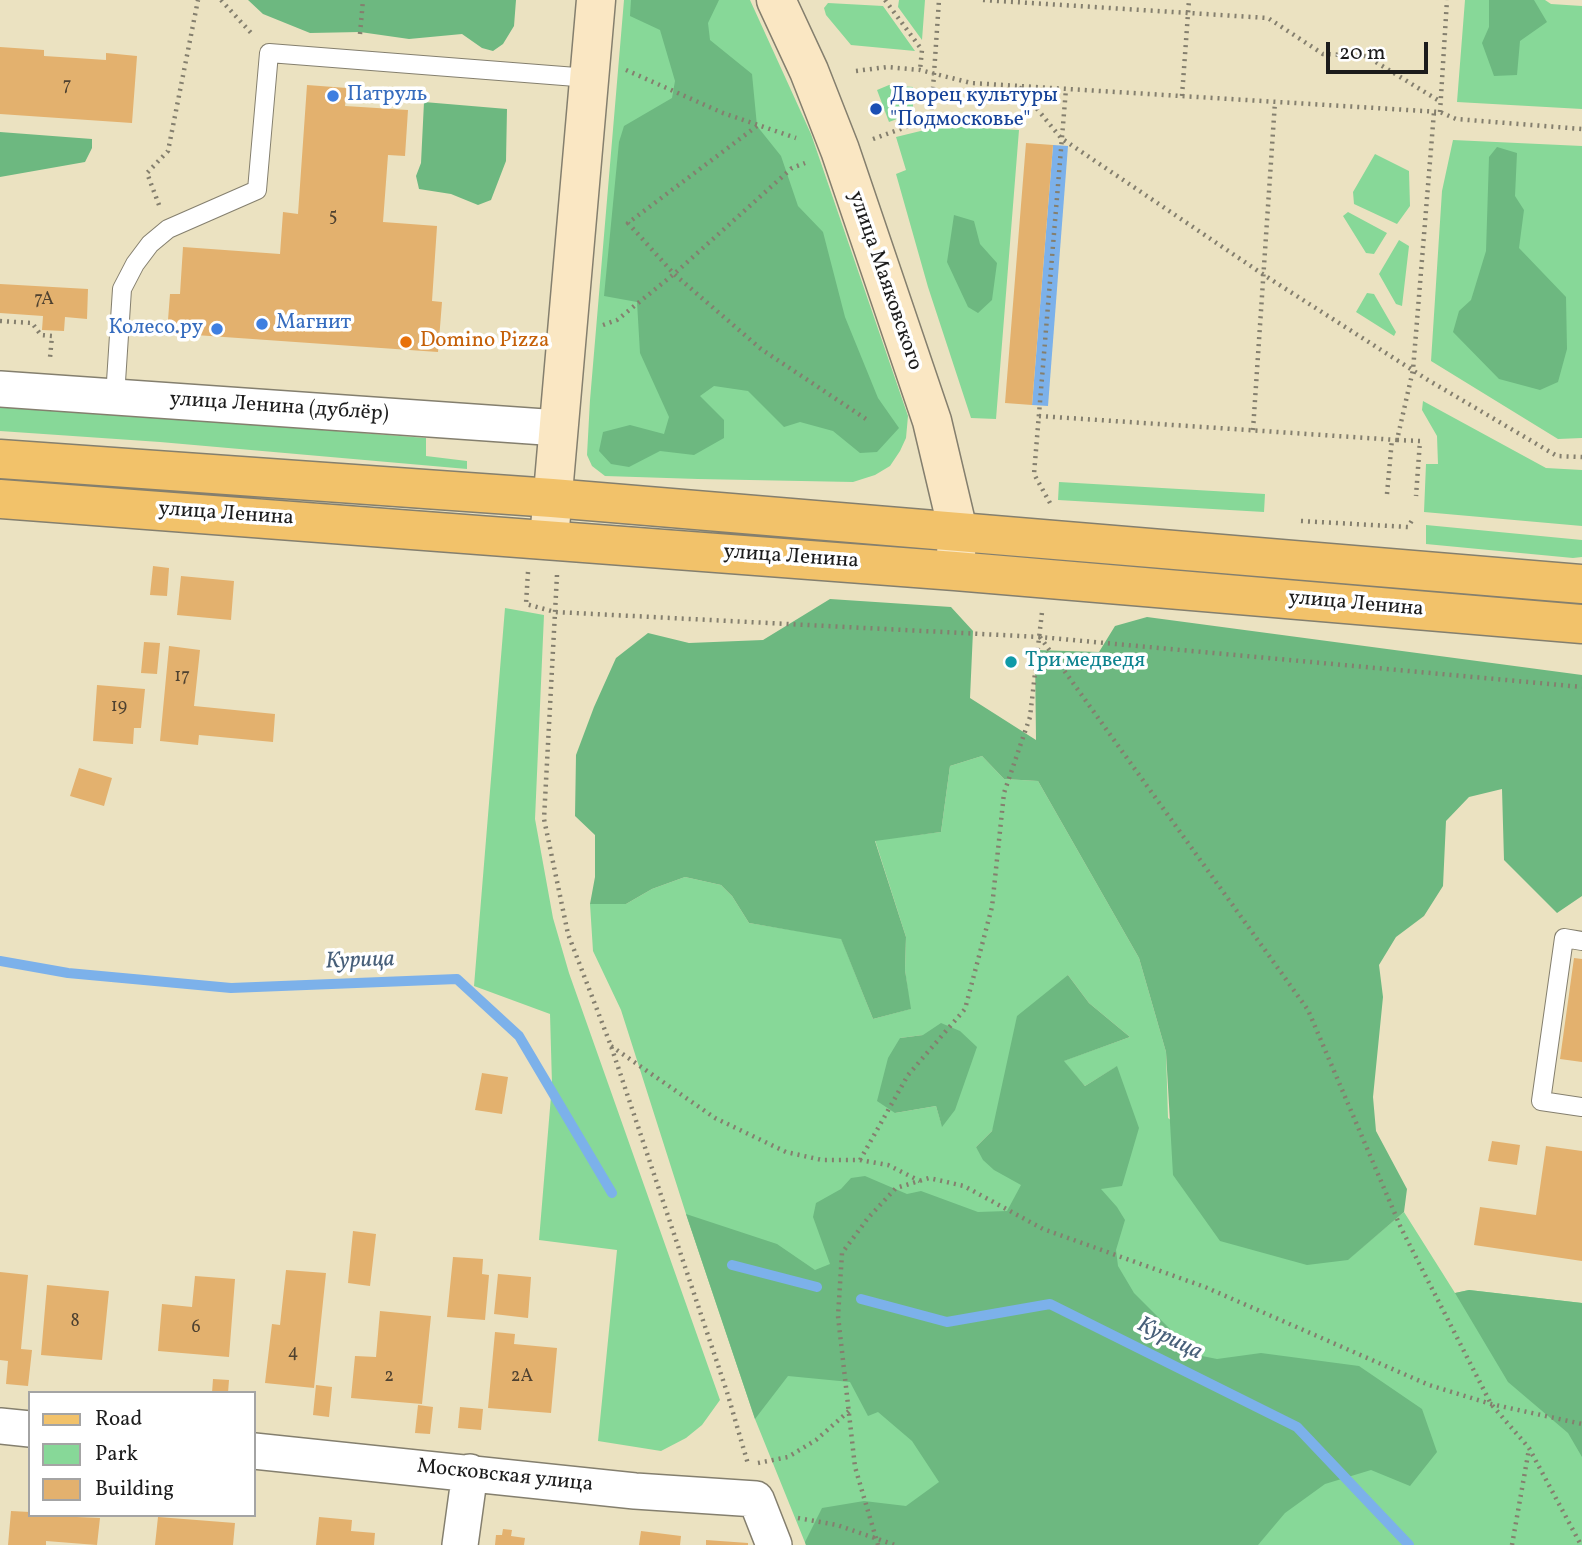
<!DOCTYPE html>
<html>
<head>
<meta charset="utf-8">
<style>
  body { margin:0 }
  #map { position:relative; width:1582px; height:1545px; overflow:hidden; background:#ebe2c1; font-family:Vollkorn,serif }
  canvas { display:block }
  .legend { position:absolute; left:28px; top:1391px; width:228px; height:126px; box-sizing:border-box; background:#fff; border:2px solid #a4a4a4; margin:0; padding:9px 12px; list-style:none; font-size:21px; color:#1c1c1c }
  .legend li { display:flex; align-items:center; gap:14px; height:35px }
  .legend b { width:35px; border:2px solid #a4a4a4 }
  .scale { position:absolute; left:1326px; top:42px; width:102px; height:32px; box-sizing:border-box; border:4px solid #1c1c1c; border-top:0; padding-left:9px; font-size:21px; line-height:24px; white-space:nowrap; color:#1c1c1c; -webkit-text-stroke:5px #fff; paint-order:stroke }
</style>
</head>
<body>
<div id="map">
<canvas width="1582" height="1545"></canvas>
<ul class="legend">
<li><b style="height:9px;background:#f2c26a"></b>Road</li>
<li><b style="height:19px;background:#87d898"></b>Park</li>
<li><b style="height:19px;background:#e3b16e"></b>Building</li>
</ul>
<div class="scale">20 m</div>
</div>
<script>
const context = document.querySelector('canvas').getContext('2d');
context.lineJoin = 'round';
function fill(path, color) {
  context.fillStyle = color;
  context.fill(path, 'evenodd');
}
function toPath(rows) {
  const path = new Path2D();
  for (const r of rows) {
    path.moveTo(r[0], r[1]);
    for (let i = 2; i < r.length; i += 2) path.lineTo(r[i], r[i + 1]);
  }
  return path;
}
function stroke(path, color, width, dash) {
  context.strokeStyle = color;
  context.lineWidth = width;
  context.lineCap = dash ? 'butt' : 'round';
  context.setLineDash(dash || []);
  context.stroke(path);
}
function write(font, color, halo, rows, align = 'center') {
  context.font = font + ' Vollkorn,serif';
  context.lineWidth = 7;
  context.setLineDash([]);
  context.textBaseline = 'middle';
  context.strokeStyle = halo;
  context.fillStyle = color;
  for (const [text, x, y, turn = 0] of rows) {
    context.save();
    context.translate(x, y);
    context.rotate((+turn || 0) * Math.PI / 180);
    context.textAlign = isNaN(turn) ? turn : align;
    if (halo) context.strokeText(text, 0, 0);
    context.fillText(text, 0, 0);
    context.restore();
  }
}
const green = toPath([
  [624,0,750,0,811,134,908,416,906,438,900,451,890,466,875,475,853,482,698,479,605,476,592,466,587,455,590,400],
  [899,0,925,0,922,40,898,7],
  [1465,0,1545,0,1551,4,1582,6,1582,109,1457,102],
  [828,3,883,6,915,51,851,45,826,15,824,8],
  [889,85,913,87,913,113,889,122,877,90],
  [941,126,1019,130,996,419,971,418,928,287,896,174,906,170,896,137],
  [1453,140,1582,146,1582,438,1558,439,1431,361,1442,191],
  [1375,154,1409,171,1410,206,1397,224,1354,204,1353,192],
  [1348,212,1387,233,1374,254,1366,253,1343,216],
  [1399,240,1409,246,1402,306,1396,304,1379,274],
  [1367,293,1374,294,1396,332,1394,336,1356,312],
  [1423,401,1546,468,1582,470,1582,526,1424,512,1426,464,1438,464,1437,436,1422,410],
  [0,405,426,438,426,456,467,461,467,469,160,442,0,431],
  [1059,482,1265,494,1264,512,1058,500],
  [1426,525,1582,540,1582,557,1573,558,1426,544],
  [505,608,544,615,535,819,553,918,569,973,720,1400,702,1425,686,1438,661,1451,598,1441,617,1250,539,1240,552,1084,550,1014,474,986],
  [982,756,1004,779,1038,781,1139,958,1166,1052,1168,1118,1347,1260,1404,1212,1455,1293,1469,1290,1582,1303,1582,1545,806,1545,755,1419,686,1214,621,1010,593,951,590,904,626,904,652,889,685,877,721,885,732,896,749,923,841,938,873,1019,910,1009,905,970,906,937,875,840,941,832,950,766],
  [1068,975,1089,1003,1130,1037,1063,1061,1085,1086,1116,1067,1100,1188,976,1147,992,1131],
  [923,1035,942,1126,936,1106,895,1113,900,1038]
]);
const forest = toPath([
  [248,0,516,0,514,26,503,44,493,51,482,48,462,34,409,39,360,32,310,33,263,14],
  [631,0,719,0,708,23,710,40,752,74,757,126,781,156,798,206,823,232,845,317,878,398,899,428,877,452,860,453,833,431,800,422,784,427,748,391,714,386,700,396,724,420,724,438,694,455,660,451,629,467,611,464,599,451,603,432,630,425,664,434,669,417,640,353,637,302,604,296,619,142,624,126,672,98,675,81,660,30,630,16],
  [1489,0,1534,0,1547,22,1520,41,1517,75,1494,76,1482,43,1489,27],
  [424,102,507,109,506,161,491,200,478,205,451,194,419,189,416,176,421,163],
  [0,132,92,139,92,148,85,162,0,177],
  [1497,147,1517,153,1515,196,1524,210,1519,248,1566,297,1567,349,1558,382,1540,390,1499,379,1453,332,1459,311,1471,300,1486,251,1489,157],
  [954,215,974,221,980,244,997,263,992,300,978,313,968,307,947,262],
  [830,599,951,607,973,631,970,698,1036,740,1035,650,1099,652,1115,626,1147,617,1582,675,1582,896,1557,913,1504,860,1502,789,1469,797,1446,821,1443,886,1424,916,1396,937,1379,965,1383,997,1373,1097,1376,1131,1407,1189,1404,1212,1348,1260,1307,1265,1220,1241,1173,1175,1166,1052,1139,958,1038,781,1004,779,982,756,950,766,941,832,875,841,906,937,905,970,911,1009,873,1019,841,939,749,923,732,896,721,885,685,877,652,889,626,904,590,904,595,877,595,835,575,816,576,755,594,707,616,658,648,633,689,643,763,640],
  [1068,975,1089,1003,1130,1037,1064,1061,1085,1086,1117,1066,1139,1128,1122,1186,1101,1189,1117,1207,1125,1220,1116,1250,1118,1266,1134,1293,1187,1346,1187,1353,1217,1359,1261,1353,1359,1366,1422,1409,1437,1452,1410,1486,1371,1470,1325,1484,1285,1513,1258,1545,806,1545,805,1542,822,1508,864,1501,906,1506,939,1482,912,1441,878,1412,868,1416,850,1382,788,1376,755,1419,686,1214,777,1244,815,1270,830,1264,813,1217,816,1203,841,1189,851,1178,865,1176,907,1194,921,1191,978,1212,1007,1211,1021,1185,994,1170,983,1160,976,1147,992,1131,1017,1016],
  [941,1023,960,1031,977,1047,955,1110,942,1127,936,1106,895,1113,877,1101,888,1058,900,1038,923,1035],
  [1469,1290,1582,1303,1582,1457,1568,1433,1508,1382,1455,1293]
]);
const water = toPath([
  [1053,145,1068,146,1048,406,1032,405]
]);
const stream = toPath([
  [0,961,68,973,231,988,457,979,519,1036,612,1193],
  [732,1265,817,1287],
  [861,1299,947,1322,1050,1304,1297,1427,1409,1545]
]);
const building = toPath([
  [0,47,44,50,44,56,76,58,106,60,106,53,137,56,132,123,0,114],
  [307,85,347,88,345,106,408,110,405,156,388,155,383,222,437,226,432,301,442,302,438,352,167,333,170,294,180,294,183,247,280,254,283,212,298,214],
  [1026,143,1053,145,1032,405,1005,403],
  [0,284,88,289,87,319,65,317,64,331,42,330,43,316,0,313],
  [153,566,169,568,167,596,150,595],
  [181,576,234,581,231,620,177,615],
  [144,642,160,643,157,674,141,673],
  [169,646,200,650,194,706,275,714,273,742,199,735,198,745,160,741],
  [97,685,145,689,141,728,134,728,133,744,93,741],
  [79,768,112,778,104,806,70,796],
  [1574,958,1582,959,1582,1062,1560,1059],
  [482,1073,508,1077,502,1114,475,1110],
  [1492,1141,1520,1145,1517,1165,1488,1161],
  [1546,1146,1582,1151,1582,1261,1474,1245,1480,1207,1536,1215],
  [353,1231,376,1234,370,1286,348,1283],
  [453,1257,483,1259,482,1274,489,1275,485,1320,447,1317],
  [286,1270,326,1273,314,1388,265,1383,272,1324,280,1325],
  [0,1272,28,1275,21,1349,32,1350,28,1386,6,1384,8,1361,0,1360],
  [498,1274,531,1277,528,1318,494,1314],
  [195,1276,235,1279,229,1357,158,1351,162,1304,192,1307],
  [47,1285,109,1291,102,1360,41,1355],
  [380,1311,431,1316,422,1404,351,1398,355,1356,376,1357],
  [495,1332,515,1334,514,1344,557,1348,551,1413,488,1408],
  [213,1379,229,1380,228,1393,212,1393],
  [316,1385,332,1387,329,1417,313,1415],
  [418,1405,433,1407,430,1434,415,1433],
  [460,1407,483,1409,481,1430,458,1428],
  [11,1511,30,1512,30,1515,100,1518,97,1545,46,1541,46,1545,8,1545],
  [158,1517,235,1523,233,1545,155,1545],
  [319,1517,352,1520,351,1531,375,1533,374,1545,316,1545],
  [503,1529,512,1530,511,1536,525,1538,524,1545,495,1545,496,1535,502,1535],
  [641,1531,681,1536,680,1545,639,1545],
  [706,1540,748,1543,748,1545,706,1545]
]);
const path = toPath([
  [221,0,252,34],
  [885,0,922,50,920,70],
  [983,0,1268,18,1323,54,1366,56,1441,102],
  [360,34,363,0],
  [626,70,723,113,796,138],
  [856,71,887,67,920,70,971,83,1440,112,1456,119,1582,129],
  [1019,87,1061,138,1264,275,1428,380,1557,456,1582,457],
  [1182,96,1189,0],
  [1440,112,1447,0],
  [757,126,628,223,674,274,761,349,866,419],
  [873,139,931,118,939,0],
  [159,205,147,173,168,151,198,0],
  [0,321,32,323,41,335,52,336,50,358],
  [603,325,617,320,674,274,792,168,805,163],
  [1039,416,1397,440,1413,370,1434,112],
  [1253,430,1275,102],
  [1397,440,1420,441,1416,496],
  [1387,494,1392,439],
  [1050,503,1034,474,1066,89],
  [1301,521,1408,527,1414,517],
  [528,572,526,604,555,612,1040,637,1582,687],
  [557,575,544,819,568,934,611,1046,727,1392,748,1464],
  [1040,637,1308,1010,1401,1228,1491,1404,1529,1448,1581,1545],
  [611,1046,715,1118,786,1152,822,1160,860,1160,888,1165,920,1181],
  [860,1160,908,1075,965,1009,992,907,1004,793,1030,717,1042,612],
  [758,1463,788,1457,816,1440,849,1411],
  [798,1518,837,1525,895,1545],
  [878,1545,855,1467,838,1316,842,1253,868,1218,896,1188,929,1178,964,1186,1043,1229,1205,1287,1429,1385,1491,1404,1582,1424],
  [1512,1545,1529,1449]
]);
const lane = toPath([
  [115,397,122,289,135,264,150,244,168,229,257,190,269,53,589,78],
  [1582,941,1564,938,1541,1101,1582,1107]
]);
const street = toPath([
  [0,389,559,428],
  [0,1426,30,1429],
  [254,1451,635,1491,756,1499,774,1545],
  [460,1545,470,1472]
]);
const secondary = toPath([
  [776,0,809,71,840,150,932,421,958,531,955,565],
  [549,539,596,0]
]);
const primary = toPath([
  [0,459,552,498,1582,584],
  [0,499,955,571,1582,624]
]);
const markers = [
  [333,96,7,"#3f7fe0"],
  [876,109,7,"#1a4fb4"],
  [262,324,7,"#3f7fe0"],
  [217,329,7,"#3f7fe0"],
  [406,342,7,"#e8710a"],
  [1011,662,7,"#0f9aa8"]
];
const numberNames = [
  ["7",67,87],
  ["5",333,218],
  ["7А",44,301],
  ["17",182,678],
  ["19",119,708],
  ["8",75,1323],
  ["6",196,1329],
  ["4",293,1354],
  ["2",389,1378],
  ["2А",522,1378]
];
const shopNames = [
  ["Патруль",347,96],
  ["Магнит",276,324],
  ["Колесо.ру",203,329,"right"]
];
const transitNames = [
  ["Дворец культуры",890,97],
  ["\"Подмосковье\"",890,121]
];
const streetNames = [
  ["улица Маяковского",884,281,71],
  ["улица Ленина (дублёр)",279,408,4],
  ["улица Ленина",226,515,4],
  ["улица Ленина",791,558,4],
  ["улица Ленина",1356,605,5],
  ["Московская улица",505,1477,6]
];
const foodNames = [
  ["Domino Pizza",420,342]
];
const cultureNames = [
  ["Три медведя",1025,662]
];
const waterNames = [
  ["Курица",360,962,-2],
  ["Курица",1169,1340,26]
];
fill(green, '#87d898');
fill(forest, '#6db880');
fill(water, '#7cb1ea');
stroke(stream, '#7cb1ea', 10);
fill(building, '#e3b16e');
stroke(lane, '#847f6e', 20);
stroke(street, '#847f6e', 38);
stroke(secondary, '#847f6e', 41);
stroke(primary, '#847f6e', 41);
stroke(path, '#847f6e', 4.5, [2, 5]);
stroke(lane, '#fff', 18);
stroke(street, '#fff', 35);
stroke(secondary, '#fae7c3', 38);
stroke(primary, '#f2c26a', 38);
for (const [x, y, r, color] of markers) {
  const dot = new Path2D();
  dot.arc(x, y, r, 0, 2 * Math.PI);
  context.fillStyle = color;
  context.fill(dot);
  stroke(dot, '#fff', 2.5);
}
write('18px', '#4e4130', null, numberNames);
write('21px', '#366cbe', '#fff', shopNames, 'left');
write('21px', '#164399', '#fff', transitNames, 'left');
write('21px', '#1c1c1c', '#fff', streetNames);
write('21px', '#c56008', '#fff', foodNames, 'left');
write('21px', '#0d838f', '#fff', cultureNames, 'left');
write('italic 23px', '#475f79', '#fff', waterNames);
</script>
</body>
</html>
